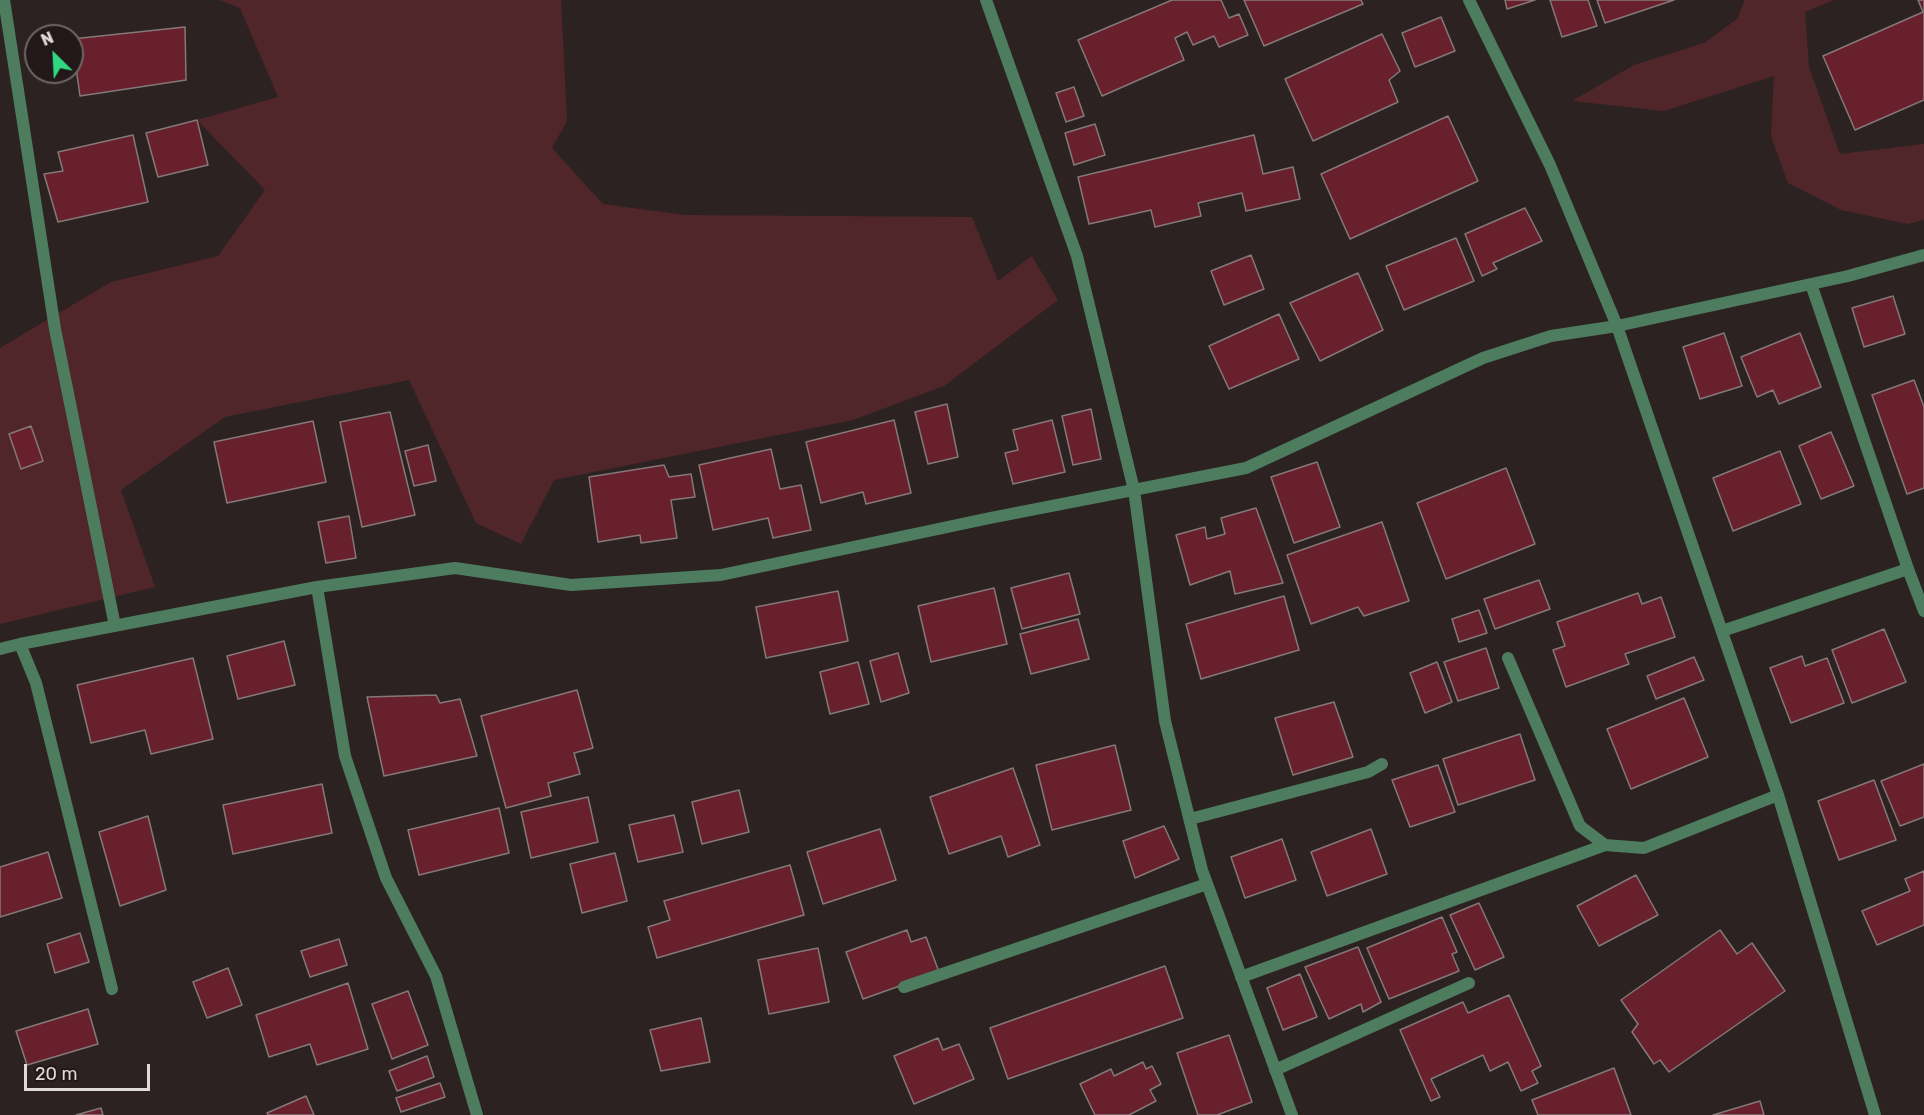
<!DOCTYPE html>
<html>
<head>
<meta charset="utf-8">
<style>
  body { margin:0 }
  #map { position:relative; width:1924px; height:1115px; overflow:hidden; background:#2c2222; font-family:Rubik,sans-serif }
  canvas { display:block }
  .north { position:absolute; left:24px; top:24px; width:60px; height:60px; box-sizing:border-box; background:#221819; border:2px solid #6e6666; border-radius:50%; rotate:336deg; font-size:16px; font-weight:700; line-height:24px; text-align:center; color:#e1dada }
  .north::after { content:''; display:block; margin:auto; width:21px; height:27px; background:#30d883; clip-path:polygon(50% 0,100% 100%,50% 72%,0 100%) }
  .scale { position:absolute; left:24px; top:1064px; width:126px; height:27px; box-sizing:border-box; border:3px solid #e1dada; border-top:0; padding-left:8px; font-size:18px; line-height:21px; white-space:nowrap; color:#e1dada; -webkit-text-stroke:4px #221819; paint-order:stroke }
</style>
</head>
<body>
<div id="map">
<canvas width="1924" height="1115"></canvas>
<div class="north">N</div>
<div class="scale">20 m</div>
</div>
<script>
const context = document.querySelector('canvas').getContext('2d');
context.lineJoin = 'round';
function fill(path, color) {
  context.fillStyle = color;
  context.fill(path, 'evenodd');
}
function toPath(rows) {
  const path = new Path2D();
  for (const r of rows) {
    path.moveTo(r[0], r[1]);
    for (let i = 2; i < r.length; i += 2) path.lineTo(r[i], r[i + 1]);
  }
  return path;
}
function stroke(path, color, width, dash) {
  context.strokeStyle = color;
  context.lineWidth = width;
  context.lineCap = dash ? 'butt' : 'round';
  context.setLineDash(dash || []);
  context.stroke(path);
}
const green = toPath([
  [219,0,561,0,567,121,552,148,603,204,685,215,972,217,998,281,1032,256,1058,300,944,386,853,420,554,480,521,544,476,523,409,380,225,417,121,490,155,587,0,624,0,348,111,282,218,256,265,190,197,120,278,97,240,8],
  [1745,0,1834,0,1805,12,1809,67,1840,154,1924,144,1924,220,1908,224,1841,210,1788,183,1771,136,1774,76,1664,111,1572,101,1634,65,1704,43,1737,19]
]);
const building = toPath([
  [1172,0,1221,0,1229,18,1239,14,1248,35,1219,47,1214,36,1193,45,1187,32,1175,38,1184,60,1102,96,1078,40,1172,0],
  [1244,0,1361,0,1363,4,1264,46,1244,0],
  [1505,0,1535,0,1507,9,1505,0],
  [1550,0,1588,0,1597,26,1562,37,1550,0],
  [1597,0,1674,0,1605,23,1597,0],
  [1918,0,1924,0,1924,100,1855,130,1823,56,1923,12,1918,0],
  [1441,17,1455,51,1415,67,1402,33,1441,17],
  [185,27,186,80,80,96,72,39,185,27],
  [1382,34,1400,71,1389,80,1398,102,1313,141,1285,79,1382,34],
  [1074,87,1084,116,1066,122,1056,93,1074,87],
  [1448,116,1478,181,1350,239,1321,174,1448,116],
  [197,120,208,165,158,177,146,133,197,120],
  [1095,124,1105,155,1074,165,1065,133,1095,124],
  [133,135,148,202,58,222,44,174,63,171,58,152,133,135],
  [1254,135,1263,174,1293,167,1300,199,1246,211,1242,193,1198,203,1201,216,1155,227,1151,210,1089,224,1078,177,1254,135],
  [1525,208,1542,241,1493,263,1497,269,1482,276,1465,234,1525,208],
  [1456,238,1474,281,1404,310,1386,266,1456,238],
  [1251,255,1264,289,1224,305,1211,271,1251,255],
  [1358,273,1383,330,1320,361,1290,303,1358,273],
  [1893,296,1905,334,1864,347,1852,308,1893,296],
  [1279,314,1299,359,1229,389,1209,346,1279,314],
  [1724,333,1742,386,1700,399,1683,347,1724,333],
  [1800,333,1821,387,1779,404,1773,390,1757,397,1741,357,1800,333],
  [1914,380,1924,407,1924,488,1907,494,1872,395,1914,380],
  [947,404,958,457,928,464,915,412,947,404],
  [1091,409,1101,459,1073,465,1062,416,1091,409],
  [390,412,415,515,362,527,340,422,390,412],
  [894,420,911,493,866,504,863,492,821,503,806,442,894,420],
  [1052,420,1065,472,1013,484,1005,453,1018,450,1013,430,1052,420],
  [313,421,326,482,227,503,214,442,313,421],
  [31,426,43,461,21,469,9,434,31,426],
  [1831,432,1854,486,1821,499,1799,446,1831,432],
  [428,445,436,481,414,486,405,451,428,445],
  [771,449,780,489,801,485,811,530,773,538,768,518,713,530,699,465,771,449],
  [1780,451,1801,504,1733,531,1713,478,1780,451],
  [1317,462,1340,527,1294,543,1271,477,1317,462],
  [664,465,669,477,691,474,695,497,671,500,677,538,641,543,640,535,598,542,589,477,664,465],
  [1506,468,1535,544,1446,579,1417,503,1506,468],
  [1256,508,1283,583,1235,594,1230,571,1190,585,1176,535,1205,527,1207,539,1225,534,1221,518,1256,508],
  [349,516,356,558,326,563,318,522,349,516],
  [1382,522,1409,601,1364,616,1358,607,1311,624,1287,555,1382,522],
  [1069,573,1080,614,1022,629,1011,588,1069,573],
  [1539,580,1550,609,1495,629,1484,599,1539,580],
  [994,588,1007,644,931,662,918,606,994,588],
  [838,591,848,641,766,658,756,607,838,591],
  [1638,593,1642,604,1661,597,1675,637,1625,654,1629,664,1566,687,1553,650,1565,646,1557,622,1638,593],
  [1284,596,1299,650,1201,679,1186,624,1284,596],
  [1479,610,1487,633,1459,642,1452,619,1479,610],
  [1078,619,1089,659,1031,674,1020,634,1078,619],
  [1884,629,1906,682,1852,703,1832,650,1884,629],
  [284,641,295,685,238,699,227,656,284,641],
  [1486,648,1499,688,1458,701,1444,662,1486,648],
  [898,653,909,693,881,702,870,661,898,653],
  [1802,656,1805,666,1827,658,1844,703,1791,723,1770,668,1802,656],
  [1694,657,1704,680,1656,699,1647,676,1694,657],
  [193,658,213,739,151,754,145,730,91,743,77,685,193,658],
  [858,662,869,704,830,714,820,672,858,662],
  [1437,662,1452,702,1425,713,1410,673,1437,662],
  [577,690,593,748,574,753,580,774,548,783,551,796,506,808,481,716,577,690],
  [436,695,440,703,460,699,477,756,384,776,367,697,436,695],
  [1684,698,1708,757,1631,789,1607,729,1684,698],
  [1334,702,1353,757,1293,775,1275,718,1334,702],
  [1520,734,1535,780,1458,805,1443,759,1520,734],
  [1115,745,1131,810,1052,830,1036,765,1115,745],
  [1924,764,1924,817,1900,826,1881,781,1924,764],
  [1438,765,1455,812,1410,827,1392,780,1438,765],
  [1013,768,1040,845,1008,857,1001,836,949,854,930,797,1013,768],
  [1874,780,1896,840,1839,860,1818,801,1874,780],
  [322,784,332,833,233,854,223,805,322,784],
  [739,790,749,832,702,844,692,802,739,790],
  [588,797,598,842,531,858,521,812,588,797],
  [499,808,509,853,419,875,408,830,499,808],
  [674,815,683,852,638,862,629,825,674,815],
  [148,816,166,890,120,906,99,832,148,816],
  [1164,826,1179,859,1135,878,1123,841,1164,826],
  [880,829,896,880,823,904,807,852,880,829],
  [1371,829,1387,874,1327,896,1311,852,1371,829],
  [1282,839,1296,880,1245,898,1231,857,1282,839],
  [48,852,62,898,0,917,0,867,48,852],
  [615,853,627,901,582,913,570,864,615,853],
  [790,865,804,915,657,958,648,927,670,920,664,901,790,865],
  [1924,871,1924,925,1877,945,1862,911,1910,891,1905,879,1924,871],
  [1636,875,1658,915,1599,946,1577,906,1636,875],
  [1479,903,1504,957,1475,970,1450,915,1479,903],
  [1442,917,1457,952,1452,954,1459,971,1389,999,1367,948,1442,917],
  [907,930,911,942,926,937,939,972,863,999,846,952,907,930],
  [1720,930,1737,954,1752,943,1785,991,1669,1072,1660,1060,1654,1064,1632,1032,1638,1024,1621,1000,1720,930],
  [80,933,89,962,55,973,47,944,80,933],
  [339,939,347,965,310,977,301,951,339,939],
  [1358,947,1381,1002,1363,1012,1361,1004,1329,1019,1305,967,1358,947],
  [818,948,829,1002,769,1014,758,960,818,948],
  [1165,966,1183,1018,1008,1079,990,1028,1165,966],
  [228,968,242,1005,207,1018,193,982,228,968],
  [1300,974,1317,1017,1283,1030,1267,988,1300,974],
  [348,983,368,1049,317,1065,310,1044,269,1057,256,1015,348,983],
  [408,991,428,1045,392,1059,372,1004,408,991],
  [1509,995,1541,1066,1532,1071,1538,1083,1521,1091,1508,1062,1490,1071,1483,1055,1431,1079,1440,1097,1431,1101,1400,1030,1463,1002,1468,1013,1509,995],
  [88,1009,98,1044,27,1065,16,1031,88,1009],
  [701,1018,710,1062,661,1071,650,1030,701,1018],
  [1229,1035,1252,1102,1217,1115,1198,1115,1177,1053,1229,1035],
  [938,1038,943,1050,959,1044,974,1079,914,1104,894,1056,938,1038],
  [427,1056,434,1077,397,1091,389,1071,427,1056],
  [1143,1062,1146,1069,1152,1066,1161,1084,1150,1090,1156,1101,1129,1115,1095,1115,1080,1084,1111,1069,1114,1076,1143,1062],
  [1614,1068,1631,1115,1538,1115,1532,1100,1614,1068],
  [440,1083,445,1097,401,1112,396,1098,440,1083],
  [306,1096,314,1115,268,1115,267,1113,306,1096],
  [1760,1101,1764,1115,1713,1115,1760,1101],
  [101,1108,103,1115,76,1115,101,1108]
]);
const lane = toPath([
  [1241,977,1605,845]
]);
const street = toPath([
  [4,0,55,329,115,626],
  [986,0,1077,256,1134,490,1165,721,1202,870,1292,1115],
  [1469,0,1550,165,1617,326,1778,795,1875,1115],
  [1811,284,1908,569,1924,611],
  [317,587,345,756,386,878,436,976,477,1115],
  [1722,631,1908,569],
  [20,644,36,683,112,989],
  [0,649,20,644,317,587,455,568,571,585,721,575,990,518,1246,468,1483,358,1551,336,1617,326,1848,276,1924,255],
  [1508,658,1580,826,1605,845,1644,848,1778,795],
  [1190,819,1368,772,1382,764],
  [904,987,1207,884],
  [1275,1070,1469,983]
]);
fill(green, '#50262b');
fill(building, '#67202c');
stroke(building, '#857879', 1.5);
stroke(lane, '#4d7d5e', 12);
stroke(street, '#4d7d5e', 12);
</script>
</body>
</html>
